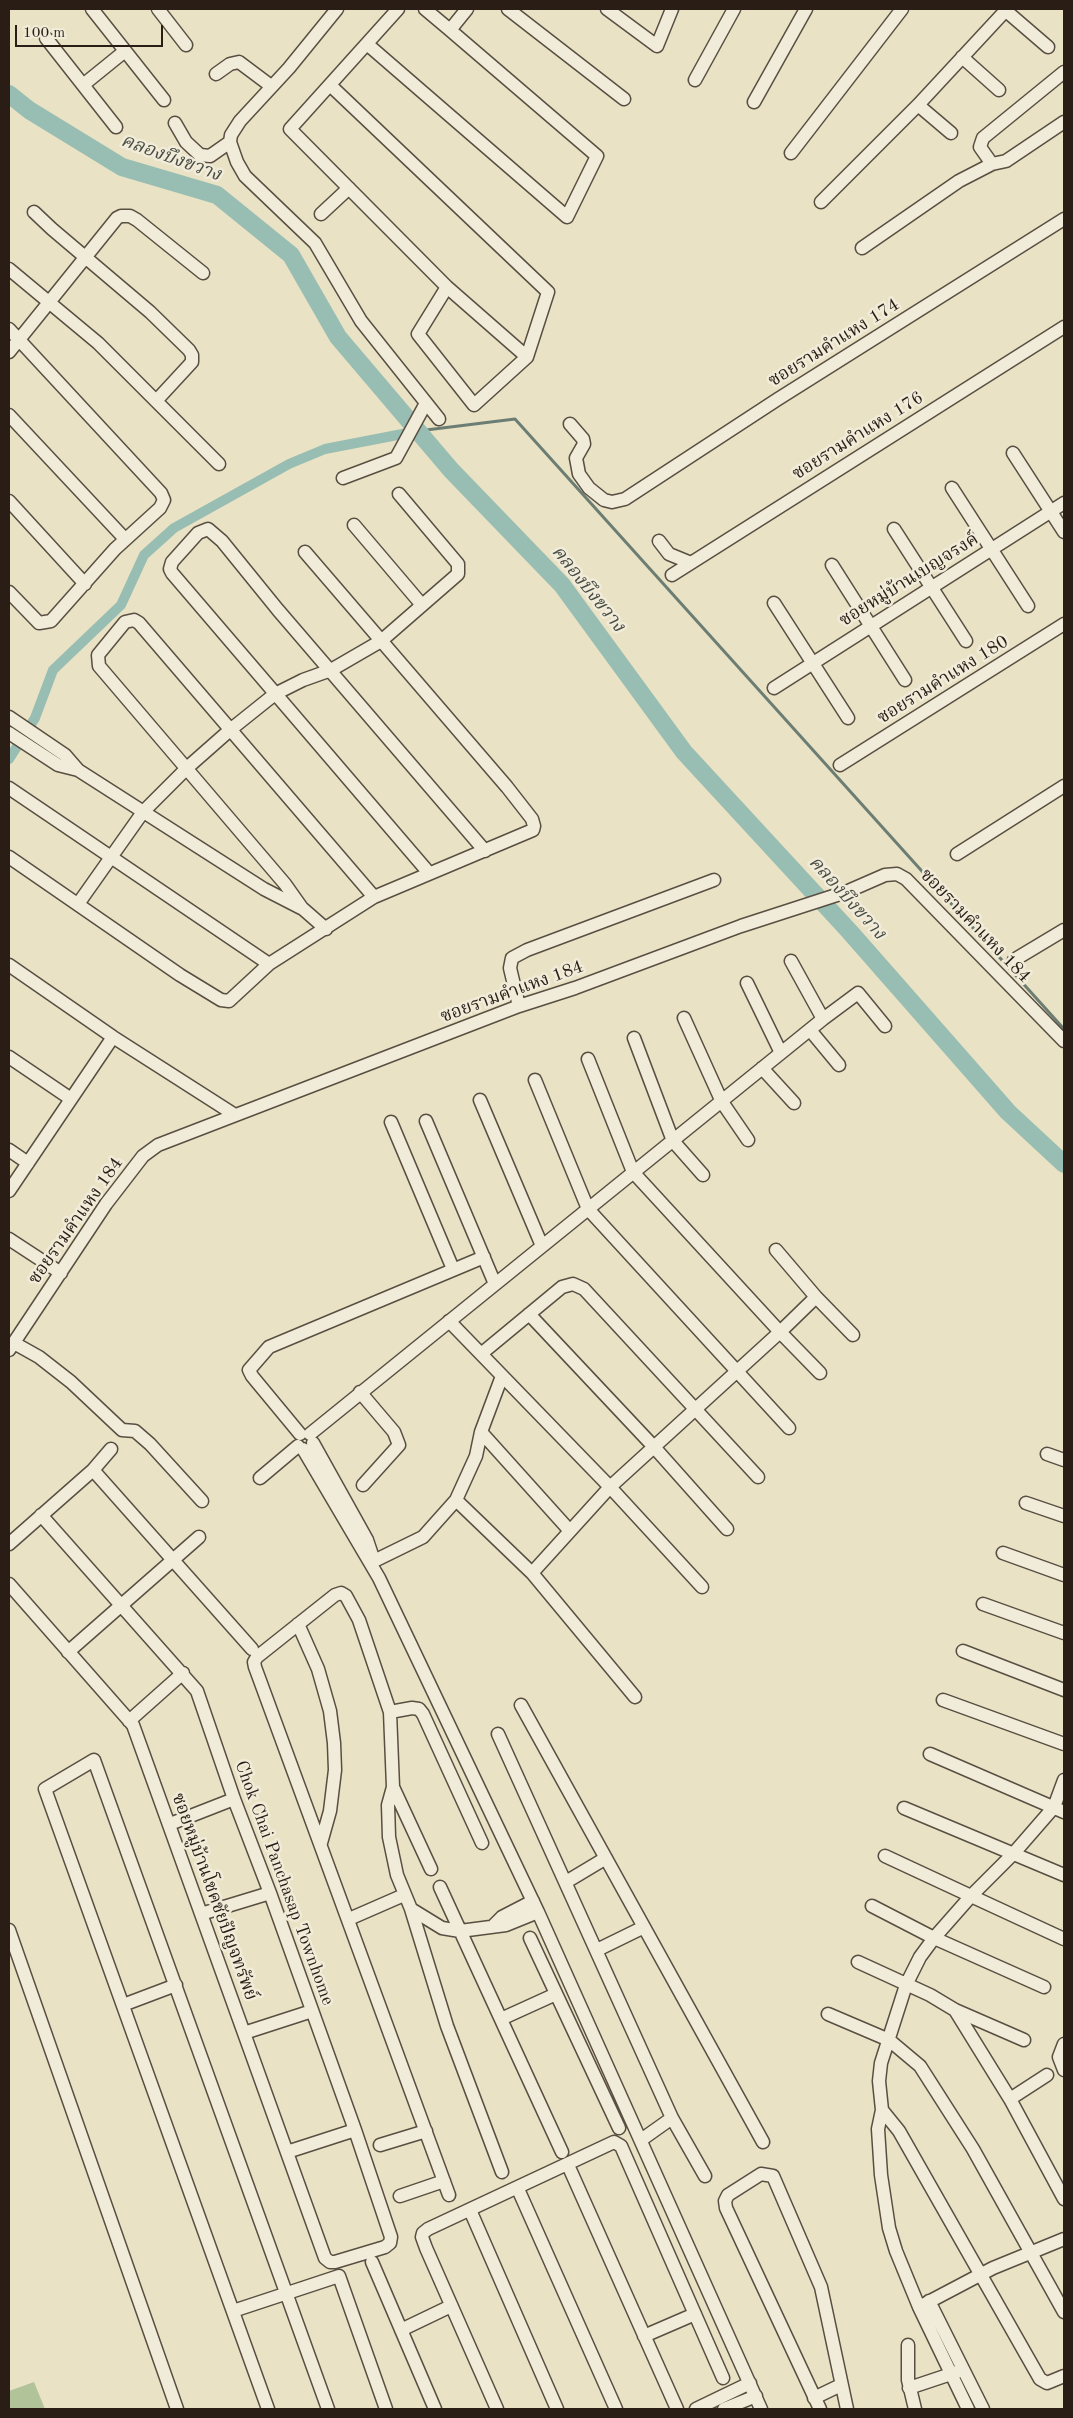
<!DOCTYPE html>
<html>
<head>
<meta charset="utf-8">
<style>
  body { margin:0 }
  #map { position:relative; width:1073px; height:2418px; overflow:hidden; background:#eae2c4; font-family:"Old Standard TT",serif }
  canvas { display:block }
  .frame { position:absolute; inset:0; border:10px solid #291d16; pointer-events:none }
  .scale { position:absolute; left:15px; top:25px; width:148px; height:22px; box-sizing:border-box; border:2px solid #291d16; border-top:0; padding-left:6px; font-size:15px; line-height:18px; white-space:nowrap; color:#291d16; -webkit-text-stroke:4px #f1ecd9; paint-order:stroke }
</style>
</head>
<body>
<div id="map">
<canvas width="1073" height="2418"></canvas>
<div class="frame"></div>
<div class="scale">100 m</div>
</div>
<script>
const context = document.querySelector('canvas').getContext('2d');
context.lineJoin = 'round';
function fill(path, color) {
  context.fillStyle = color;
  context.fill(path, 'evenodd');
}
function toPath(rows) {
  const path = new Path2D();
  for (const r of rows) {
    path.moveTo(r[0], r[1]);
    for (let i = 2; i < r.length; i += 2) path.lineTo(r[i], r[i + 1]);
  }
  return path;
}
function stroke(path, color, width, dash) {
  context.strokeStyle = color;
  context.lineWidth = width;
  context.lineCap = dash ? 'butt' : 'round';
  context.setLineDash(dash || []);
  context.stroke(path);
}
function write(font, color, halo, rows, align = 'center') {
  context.font = font + ' "Old Standard TT","Noto Serif Thai",serif';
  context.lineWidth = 5;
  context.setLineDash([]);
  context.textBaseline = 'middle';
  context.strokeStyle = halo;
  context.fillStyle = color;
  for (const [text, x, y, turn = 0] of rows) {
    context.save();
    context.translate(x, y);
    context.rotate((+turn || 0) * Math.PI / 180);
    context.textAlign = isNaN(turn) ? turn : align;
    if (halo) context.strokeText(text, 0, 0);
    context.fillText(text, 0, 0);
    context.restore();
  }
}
const green = toPath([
  [34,2382,45,2409,9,2409,9,2391]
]);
const stream = toPath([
  [418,431,515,419,1064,1029]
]);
const canal = toPath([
  [9,759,35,718,53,670,121,605,144,555,174,528,289,464,325,449,418,431]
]);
const river = toPath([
  [9,94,29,110,122,167,217,195,291,255,338,337,451,470,562,585,684,752,850,932,1008,1112,1064,1164]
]);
const street = toPath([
  [92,9,164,100],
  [158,9,186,45],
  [337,9,289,68,240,121,231,135,230,142,237,162,245,176,315,243,361,321,439,419],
  [398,9,290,129,447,287,527,357],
  [425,9,450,30,467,9],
  [508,9,624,99],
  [607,9,657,46,672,9],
  [1005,10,1048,47],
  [46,38,116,127],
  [367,44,567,217,597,156,450,30],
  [962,57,999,90],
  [216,74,230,64,239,62,271,86],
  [695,80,734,9],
  [83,85,125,51],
  [330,85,548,292,527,357,474,405,418,334,447,287],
  [754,102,806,9],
  [918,105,951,133],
  [175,123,186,142,200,155,210,156,230,142],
  [791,153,902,9],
  [992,164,980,147,983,138,1064,72],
  [821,202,918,105,1007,9],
  [34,212,52,229,150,312,189,350,192,355,192,362,156,401],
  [321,214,349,188],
  [862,248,959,181,992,164,1006,161,1064,122],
  [9,269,98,343,219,464],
  [9,329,161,493,164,500,160,508,115,549,51,621,39,623,9,592],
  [9,352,117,218,121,216,130,216,137,220,203,273],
  [9,415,125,539],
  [570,424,583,439,584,444,576,458,579,474,589,488,604,500,612,502,625,499,778,399,1064,219],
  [1013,453,1064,532],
  [343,478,396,458,426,403],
  [952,488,1028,606],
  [9,501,85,584],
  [354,525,422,605],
  [894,529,966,641],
  [659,541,669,554,691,563],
  [832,565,905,680],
  [672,575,1064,327],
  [774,603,848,718],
  [774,688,1064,503],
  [9,717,65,755,78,770,264,889,301,908],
  [9,733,58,765,78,770],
  [840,765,1064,624],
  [9,788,269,964],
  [957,854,1064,786],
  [9,857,180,975,221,1000,229,1001,269,964,374,897,533,830,534,826,532,819,507,787,305,552],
  [429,873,172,573,170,569,172,562,198,533,208,529,222,541,278,610,485,851],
  [78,904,143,812,188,767,230,730,275,694,303,680,331,670,381,641,458,574,458,564,399,494],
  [326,929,302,908,285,884,99,666,98,655,125,622,134,620,139,623,374,897],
  [1014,960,1064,930],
  [791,961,823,1019],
  [9,965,113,1037,235,1115],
  [747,983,781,1053],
  [519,1006,510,968,512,958,527,950,714,880],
  [684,1018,722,1102,748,1140],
  [810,1030,839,1065],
  [634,1038,673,1141,703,1175],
  [9,1057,71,1099],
  [588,1059,633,1172,780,1332,816,1297],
  [762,1068,794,1103],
  [535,1080,588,1209,789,1428],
  [480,1100,542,1246],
  [426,1121,495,1284],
  [391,1122,453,1269],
  [9,1150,28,1163],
  [9,1191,113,1037],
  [9,1239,61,1273],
  [776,1250,816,1297,853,1335],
  [529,1314,654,1447,727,1529],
  [449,1321,610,1487,532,1573],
  [14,1343,39,1357,71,1382,122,1430,135,1431,150,1444,202,1501],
  [9,1350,106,1204,143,1156,158,1145,519,1006,575,988,741,926,846,892,885,875,897,874,906,879,1064,1041],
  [481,1354,562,1287,573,1284,584,1289,758,1477],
  [360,1392,394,1432,399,1445,363,1485],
  [481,1432,570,1531],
  [300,1434,252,1376,249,1370,269,1347,484,1257],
  [310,1434,823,1019,858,993,885,1026],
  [313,1443,367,1540,373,1558],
  [303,1449,379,1578,538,1912,761,2409],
  [1047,1454,1064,1460],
  [93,1470,252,1649],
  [260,1478,298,1446],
  [456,1500,532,1573,635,1697],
  [1026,1503,1064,1516],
  [9,1544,93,1470,111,1449],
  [1003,1553,1064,1575],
  [374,1561,423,1537,456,1500,476,1456,481,1432,502,1376],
  [9,1584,133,1725,325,2258,330,2262,335,2262,385,2247,390,2243,391,2237,355,2130,270,1893,234,1799,197,1691,41,1515],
  [702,1587,610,1487,780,1332,820,1373],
  [983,1604,1064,1633],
  [298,1624,318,1669,330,1711,334,1743,335,1770,330,1811,321,1843],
  [963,1651,1064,1690],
  [68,1652,199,1537],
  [943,1700,1064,1744],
  [521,1705,763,2142],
  [390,1712,412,1708,419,1709,423,1714,482,1843],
  [129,1721,183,1673],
  [498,1734,672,2118,705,2176],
  [930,1754,1064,1812],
  [393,1787,431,1869],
  [904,1808,1064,1875],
  [170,1824,234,1799],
  [885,1856,971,1896,1014,1853,1054,1807,1064,1780],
  [566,1882,606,1858],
  [440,1887,562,2152],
  [872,1906,934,1938,1044,1987],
  [411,1909,447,2026,502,2172],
  [201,1914,270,1893],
  [349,1919,404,1895],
  [494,1925,502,1917,533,1901],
  [9,1930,177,2409],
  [530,1938,619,2128],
  [597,1950,644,1927],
  [858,1962,930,1995,955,2010,1010,2099,1064,2199],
  [123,2005,176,1985],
  [955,2010,1024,2040],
  [828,2014,889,2040,920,2066,973,2149,1064,2312],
  [501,2019,556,1994],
  [244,2033,312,2011],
  [1064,2044,1059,2057,1064,2070],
  [1010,2099,1047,2075],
  [882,2110,899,2131,1040,2379,1047,2383,1064,2376],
  [641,2140,672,2118],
  [380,2145,426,2131],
  [287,2152,355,2130],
  [568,2165,677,2409],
  [518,2189,616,2409],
  [449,2195,255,1667,254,1662,257,1657,335,1595,341,1593,346,1596,359,1620,390,1712,393,1787,388,1805,389,1837,397,1875,411,1909,442,1928,460,1931,506,1925,538,1912],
  [400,2196,444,2181],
  [470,2210,557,2409],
  [372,2262,435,2409],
  [929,2301,983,2409],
  [919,2307,993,2268,1064,2239],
  [233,2311,339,2276,386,2409],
  [401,2330,451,2306],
  [644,2336,695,2314],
  [908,2345,908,2380,915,2409],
  [909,2388,957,2372],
  [814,2398,841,2385],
  [268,2409,45,1789,94,1760,328,2409],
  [497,2409,426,2248,422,2237,423,2233,428,2229,614,2142,621,2146,723,2378],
  [696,2409,750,2383],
  [724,2409,756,2396],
  [820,2409,726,2208,725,2201,728,2195,761,2174,773,2176,821,2287,847,2409],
  [968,2409,919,2307,896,2251,889,2228,881,2175,878,2129,882,2110,879,2081,881,2063,906,1985,920,1957,934,1938,971,1896,1064,1939]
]);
const streetNames = [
  ["ซอยรามคำแหง 174",834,343,-32],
  ["ซอยรามคำแหง 176",858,436,-32],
  ["ซอยหมู่บ้านเบญจรงค์",909,580,-32],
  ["ซอยรามคำแหง 180",943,680,-32],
  ["ซอยรามคำแหง 184",975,926,46],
  ["ซอยรามคำแหง 184",512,992,-20],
  ["ซอยรามคำแหง 184",76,1221,-55],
  ["Chok Chai Panchasap Townhome",284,1883,70],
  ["ซอยหมู่บ้านโชคชัยปัญจทรัพย์",214,1897,70]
];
const waterNames = [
  ["คลองบึงขวาง",171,158,20],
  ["คลองบึงขวาง",588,589,51],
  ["คลองบึงขวาง",847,898,48]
];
fill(green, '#b1c499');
stroke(stream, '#6c7e74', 3);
stroke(canal, '#98beb3', 10);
stroke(river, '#98beb3', 18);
stroke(street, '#594e42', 15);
stroke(street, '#f1ecd9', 12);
write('18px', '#291d16', '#f1ecd9', streetNames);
write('italic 19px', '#4a4d45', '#f1ecd9', waterNames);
</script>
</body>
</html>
